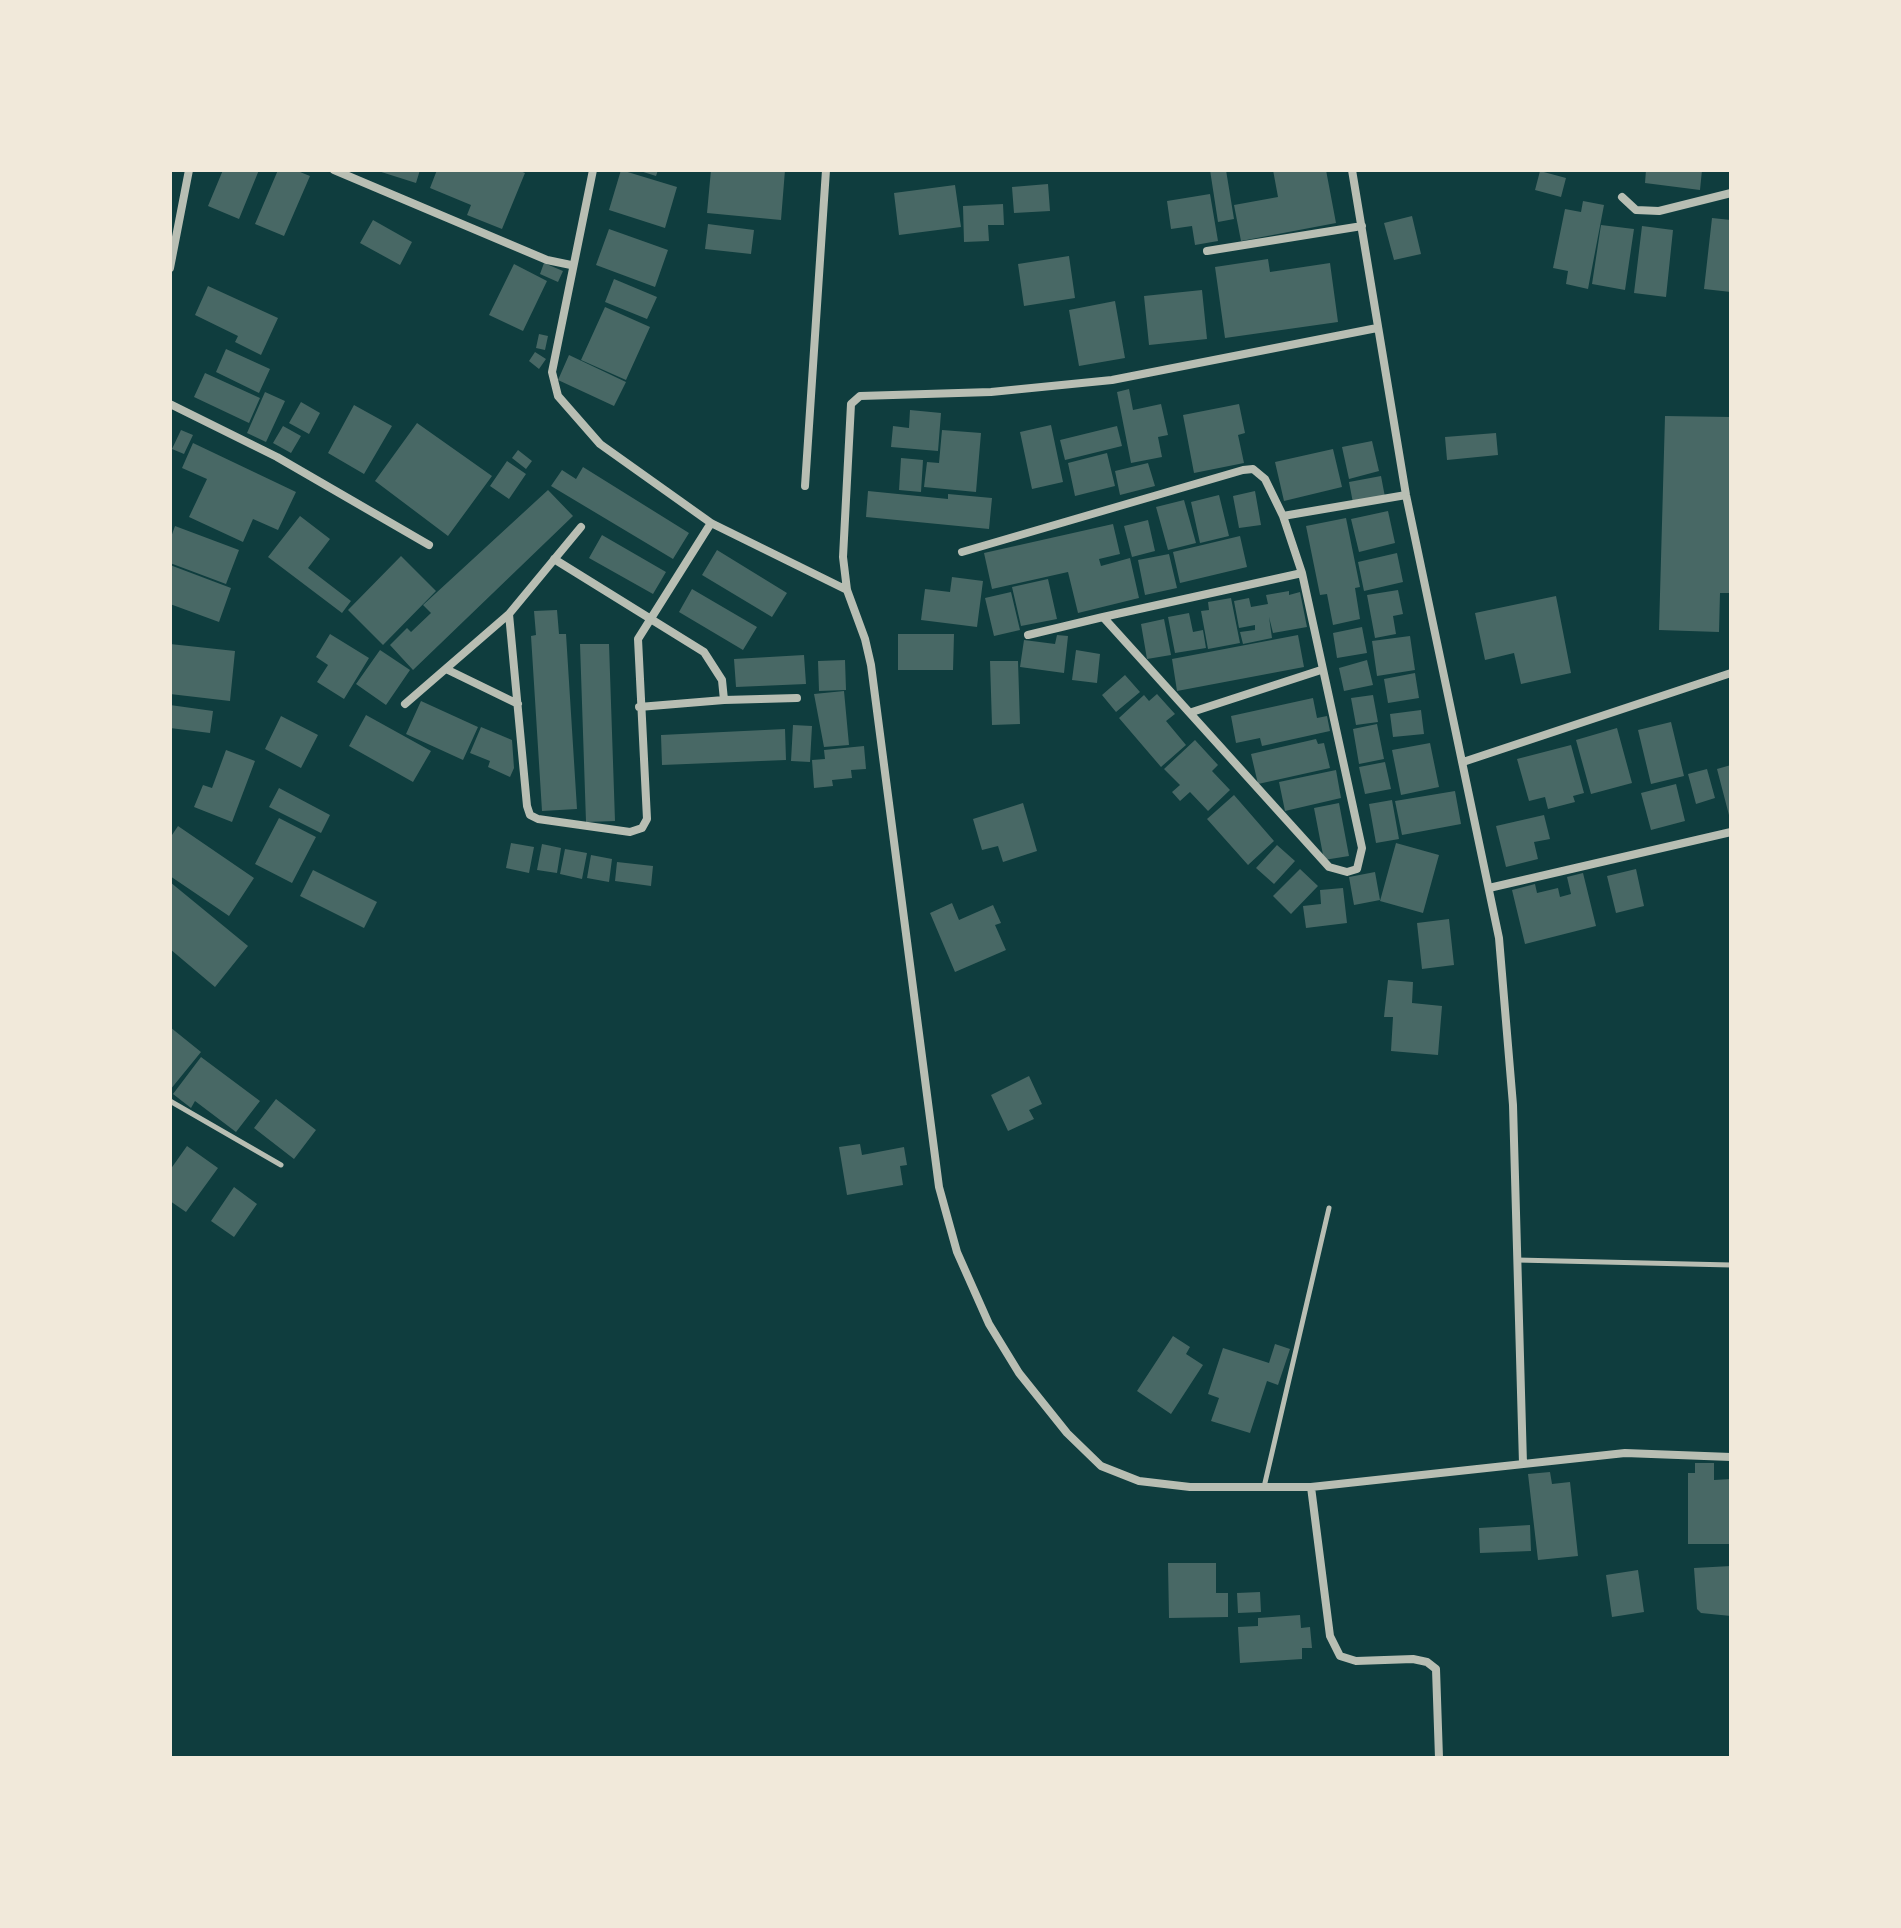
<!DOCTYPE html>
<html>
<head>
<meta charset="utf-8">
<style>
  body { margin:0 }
  #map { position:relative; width:1901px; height:1928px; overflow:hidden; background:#0f3d3e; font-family:"PT Serif",serif }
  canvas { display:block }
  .frame { position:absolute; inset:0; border:172px solid #f1e9da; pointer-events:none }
</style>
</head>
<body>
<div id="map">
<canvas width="1901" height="1928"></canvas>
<div class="frame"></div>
</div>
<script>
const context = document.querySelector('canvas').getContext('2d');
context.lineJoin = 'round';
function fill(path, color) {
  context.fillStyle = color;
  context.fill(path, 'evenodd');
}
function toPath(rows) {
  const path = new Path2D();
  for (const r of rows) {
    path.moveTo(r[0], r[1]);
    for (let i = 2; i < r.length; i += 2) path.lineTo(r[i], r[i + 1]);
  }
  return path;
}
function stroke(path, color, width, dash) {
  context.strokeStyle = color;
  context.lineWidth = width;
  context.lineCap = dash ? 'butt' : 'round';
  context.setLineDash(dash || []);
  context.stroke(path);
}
const building = toPath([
  [223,170,259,170,239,219,208,206],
  [278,170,295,170,310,176,284,236,255,224],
  [375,170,420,170,416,183],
  [437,170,518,170,525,173,502,229,467,215,471,205,430,188],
  [621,170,677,187,665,228,609,210],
  [637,170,658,170,656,176],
  [711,170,785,170,781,220,707,213],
  [1210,170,1226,170,1234,219,1218,222],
  [1273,170,1326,170,1336,223,1241,241,1234,205,1278,197],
  [1646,170,1702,170,1700,190,1645,183],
  [1540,171,1566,178,1561,197,1535,190],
  [1048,184,1050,211,1014,213,1012,187],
  [955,185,961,227,899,235,894,193],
  [1210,194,1218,241,1195,245,1192,226,1171,229,1167,201],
  [1583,201,1604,205,1588,289,1566,284,1568,271,1553,268,1565,209,1581,212],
  [1003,204,1004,225,988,225,989,241,964,242,963,206],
  [1412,216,1421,254,1394,260,1384,223],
  [1712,218,1731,220,1731,292,1704,289],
  [373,220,412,242,400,265,360,243],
  [708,224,754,230,751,254,705,249],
  [1601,225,1634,229,1625,290,1592,284],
  [1642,226,1673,230,1666,297,1634,293],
  [609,229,668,250,655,287,596,265],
  [1069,256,1075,298,1024,306,1018,264],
  [1268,259,1270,272,1330,263,1338,322,1225,338,1215,267],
  [544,263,563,271,558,282,540,274],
  [514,264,547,281,523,331,489,315],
  [614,279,657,297,647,319,605,302],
  [208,286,278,318,261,355,235,342,238,336,195,315],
  [1202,290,1207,339,1149,345,1144,296],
  [1115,301,1125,358,1079,366,1069,310],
  [605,307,650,327,626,380,581,360],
  [539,334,548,336,545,350,536,348],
  [226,349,270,369,259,393,216,372],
  [535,352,546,359,539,369,529,361],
  [569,355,626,382,614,406,558,380],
  [205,373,260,398,249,423,194,397],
  [1129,389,1133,410,1161,404,1168,435,1158,437,1162,457,1131,463,1117,392],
  [265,392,285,401,266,442,247,433],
  [301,402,320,413,309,434,289,423],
  [1239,404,1245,433,1238,435,1244,463,1194,473,1183,415],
  [354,405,392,426,364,474,328,453],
  [910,410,941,413,938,451,891,447,893,426,909,428],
  [1665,416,1731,417,1731,593,1720,593,1719,632,1659,630],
  [417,423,492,476,448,536,375,481],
  [1051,425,1063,482,1032,489,1020,432],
  [283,426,301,436,291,453,273,443],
  [1117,426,1122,446,1065,460,1060,440],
  [181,430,193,435,184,454,172,449],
  [942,430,981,433,976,492,924,487,927,462,939,463],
  [1496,433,1498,455,1447,460,1445,437],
  [1372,441,1379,471,1349,479,1342,447],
  [193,443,296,492,278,530,253,519,243,542,189,517,207,479,182,468],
  [1333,449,1342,487,1284,501,1275,462],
  [518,450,532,461,526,469,512,458],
  [1107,453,1115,486,1075,496,1068,463],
  [901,458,923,460,921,492,899,490],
  [507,461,526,474,509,499,490,486],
  [1148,463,1155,486,1120,495,1115,471],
  [583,467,689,533,673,559,551,486,562,470,576,479],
  [1381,476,1385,497,1353,503,1349,482],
  [548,490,573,516,413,670,390,645,407,628,411,632,431,613,423,605],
  [868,491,948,499,948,494,992,498,989,529,866,517],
  [1255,491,1261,525,1239,528,1233,496],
  [1219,495,1229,536,1200,543,1191,502],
  [1184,500,1196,543,1168,550,1156,507],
  [1388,511,1395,543,1359,552,1351,519],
  [300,516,330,539,308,568,351,601,342,613,268,557],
  [1346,518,1360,587,1355,588,1360,619,1333,625,1327,594,1320,595,1306,526],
  [1148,520,1155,551,1132,557,1124,526],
  [1113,524,1120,554,1099,559,1101,566,1130,558,1139,598,1078,613,1068,572,992,589,984,553],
  [175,526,239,550,226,584,170,563,170,540],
  [602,535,666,572,653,594,589,558],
  [1240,536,1247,567,1180,583,1173,552],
  [717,550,787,593,772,617,702,575],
  [1397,553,1403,582,1364,591,1358,562],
  [1169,554,1177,588,1145,595,1138,560],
  [401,556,436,591,383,645,348,610],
  [170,565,231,588,219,622,170,604],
  [952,577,983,581,977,627,921,620,925,589,950,592],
  [1048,579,1057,619,1021,626,1012,587],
  [692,589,757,627,743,650,679,612],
  [1398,590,1403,614,1393,616,1396,634,1375,638,1367,595],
  [1289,591,1289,595,1300,592,1307,627,1273,633,1269,617,1272,638,1243,644,1240,632,1255,630,1255,625,1239,628,1234,601,1249,598,1251,607,1268,604,1266,595],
  [1011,592,1020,630,994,636,985,598],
  [1556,596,1571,673,1521,684,1514,653,1485,660,1475,613],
  [1231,598,1240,643,1208,649,1201,611,1209,610,1208,602],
  [557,610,559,634,566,634,577,809,542,811,531,636,536,635,534,611],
  [1189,613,1193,632,1203,630,1206,648,1175,653,1168,617],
  [1164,619,1171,655,1147,659,1141,624],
  [1362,627,1367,653,1337,658,1333,633],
  [330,634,369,658,344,699,317,682,328,665,316,657],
  [898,634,954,634,953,670,898,670],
  [1057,635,1068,636,1064,673,1020,667,1024,640,1055,644],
  [1298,635,1304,667,1177,691,1172,659],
  [1410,636,1415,670,1377,676,1372,641],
  [170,644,235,651,230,701,170,694],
  [580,644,609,644,615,821,586,822],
  [380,650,410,670,386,705,356,684],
  [1076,650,1100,654,1097,683,1072,680],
  [804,655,806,684,736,687,734,659],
  [845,660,846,690,819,691,818,661],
  [1367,660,1373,685,1344,691,1339,668],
  [990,661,1018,661,1020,724,992,725],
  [1415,673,1419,698,1388,703,1384,679],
  [1125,675,1140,692,1116,712,1102,695],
  [844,691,849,745,824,747,814,694],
  [1157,694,1175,714,1166,721,1186,745,1161,767,1119,718,1144,695,1149,701],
  [1373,695,1378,722,1356,725,1351,698],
  [1313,698,1317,718,1327,716,1330,731,1262,746,1260,738,1236,743,1231,716],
  [421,701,478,727,463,760,406,734],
  [170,705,213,711,210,733,170,728],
  [1421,710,1424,734,1393,737,1390,714],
  [366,715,431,751,413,782,349,746],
  [281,716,318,735,301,768,265,749],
  [1671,722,1684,776,1651,784,1638,730],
  [1377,724,1384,759,1359,764,1353,729],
  [793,725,812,726,810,762,791,761],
  [481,727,512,740,514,768,510,777,488,767,490,761,470,753],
  [1617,728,1632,783,1591,794,1576,740],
  [785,729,786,760,662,765,661,735],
  [1316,739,1318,744,1324,743,1330,768,1258,784,1251,754],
  [1195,740,1218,765,1212,771,1230,790,1208,811,1190,792,1180,801,1172,792,1180,785,1164,769],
  [1430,743,1439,787,1401,795,1392,750],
  [1571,745,1584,793,1573,796,1575,802,1548,809,1545,797,1529,801,1517,759],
  [864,746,866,769,851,770,852,778,832,780,833,786,814,788,812,760,825,759,824,750],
  [226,750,255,761,232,822,194,807,203,785,212,788],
  [1385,762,1391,789,1365,794,1359,767],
  [1731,765,1731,819,1730,819,1717,769],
  [1707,769,1715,798,1696,804,1688,774],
  [1336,770,1341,798,1285,811,1279,782],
  [1676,784,1685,821,1651,830,1641,793],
  [279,788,330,815,321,833,269,807],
  [1455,791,1461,824,1402,835,1395,801],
  [1234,795,1274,841,1248,865,1207,819],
  [1392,800,1399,839,1376,843,1369,804],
  [1023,803,1037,851,1003,862,998,846,982,850,973,819],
  [1339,803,1349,856,1324,860,1314,808],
  [1544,815,1550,839,1534,842,1538,859,1506,867,1496,826],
  [279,818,316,837,292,883,255,864],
  [178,826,254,878,229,916,170,876,170,838],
  [511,843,534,847,529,873,506,868],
  [1396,843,1439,855,1423,913,1380,901],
  [542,844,561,848,557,873,537,870],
  [1277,845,1295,861,1274,884,1256,868],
  [565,849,587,853,582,879,560,874],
  [591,855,612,859,609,882,587,878],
  [617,862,653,866,651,886,615,881],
  [1300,869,1318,886,1291,914,1273,896],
  [1636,869,1644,906,1616,913,1607,876],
  [313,870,377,902,364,928,300,896],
  [1375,872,1380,900,1354,905,1349,877],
  [1583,873,1596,926,1525,944,1512,890,1535,884,1537,893,1558,888,1560,897,1571,894,1567,877],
  [170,882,248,946,215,987,170,949],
  [1343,888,1347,923,1306,928,1303,906,1321,904,1320,890],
  [952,903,959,920,993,905,1001,923,995,925,1006,950,955,972,930,913],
  [1449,919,1454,965,1422,969,1417,923],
  [1388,980,1413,982,1412,1003,1442,1006,1438,1055,1391,1051,1393,1017,1384,1017],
  [170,1027,201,1052,170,1090],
  [201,1057,260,1101,236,1132,195,1101,191,1108,173,1094],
  [1029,1076,1042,1104,1029,1110,1034,1119,1008,1131,991,1095],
  [276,1099,316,1130,294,1159,254,1128],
  [860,1144,862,1155,904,1147,907,1165,900,1166,903,1185,847,1195,839,1147],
  [187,1146,218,1168,186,1212,170,1201,170,1170],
  [234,1187,257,1204,234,1237,211,1221],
  [1173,1336,1190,1347,1186,1354,1203,1365,1171,1414,1137,1391],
  [1275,1344,1290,1349,1278,1385,1267,1381,1250,1433,1211,1421,1219,1398,1208,1394,1223,1348,1269,1363],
  [1695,1463,1714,1463,1714,1480,1731,1479,1731,1544,1688,1544,1688,1473,1695,1473],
  [1550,1472,1552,1484,1570,1482,1578,1556,1538,1560,1528,1474],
  [1530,1525,1531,1551,1480,1553,1479,1528],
  [1168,1563,1216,1563,1216,1593,1228,1593,1228,1617,1169,1618],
  [1731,1566,1731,1616,1701,1613,1697,1609,1694,1568],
  [1638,1570,1644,1612,1612,1617,1606,1575],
  [1260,1592,1261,1612,1238,1613,1237,1593],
  [1300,1615,1301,1628,1310,1627,1312,1648,1302,1648,1302,1659,1240,1663,1238,1627,1258,1626,1258,1618]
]);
const service = toPath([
  [170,1101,281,1165],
  [1517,1260,1731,1265],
  [1264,1487,1329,1208]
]);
const minor = toPath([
  [334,170,547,260,571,265],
  [593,170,552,372,558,396,600,444,711,523,847,590],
  [1352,170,1406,495,1499,938,1513,1105,1523,1464],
  [1622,197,1636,210,1659,211,1731,193],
  [1207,251,1362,226],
  [170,268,189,170],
  [1377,328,1112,380,991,392,860,396,851,404,843,557,847,590,865,639,871,665,939,1187,957,1252,989,1324,1019,1373,1067,1433,1101,1466,1139,1481,1190,1487,1311,1487,1625,1453,1731,1457],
  [170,404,277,457,429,545],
  [805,486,826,170],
  [581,527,509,614,527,806,530,815,538,819,630,832,642,828,647,819,638,639,711,523],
  [962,552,1243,470,1253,469,1265,479,1283,516],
  [554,559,704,652,722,680,724,700,639,707],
  [1103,617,1302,573],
  [1028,635,1103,617,1329,867,1347,872,1357,869,1362,848,1302,573,1283,516,1406,495],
  [446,669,518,704],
  [724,700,797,698],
  [405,704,509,614],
  [1192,712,1321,670],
  [1463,762,1731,673],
  [1489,888,1731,832],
  [1311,1487,1330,1636,1340,1656,1356,1661,1413,1659,1427,1662,1436,1669,1439,1758]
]);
fill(building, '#486865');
stroke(service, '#b8beb3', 5);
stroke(minor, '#b8beb3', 8);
</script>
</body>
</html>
